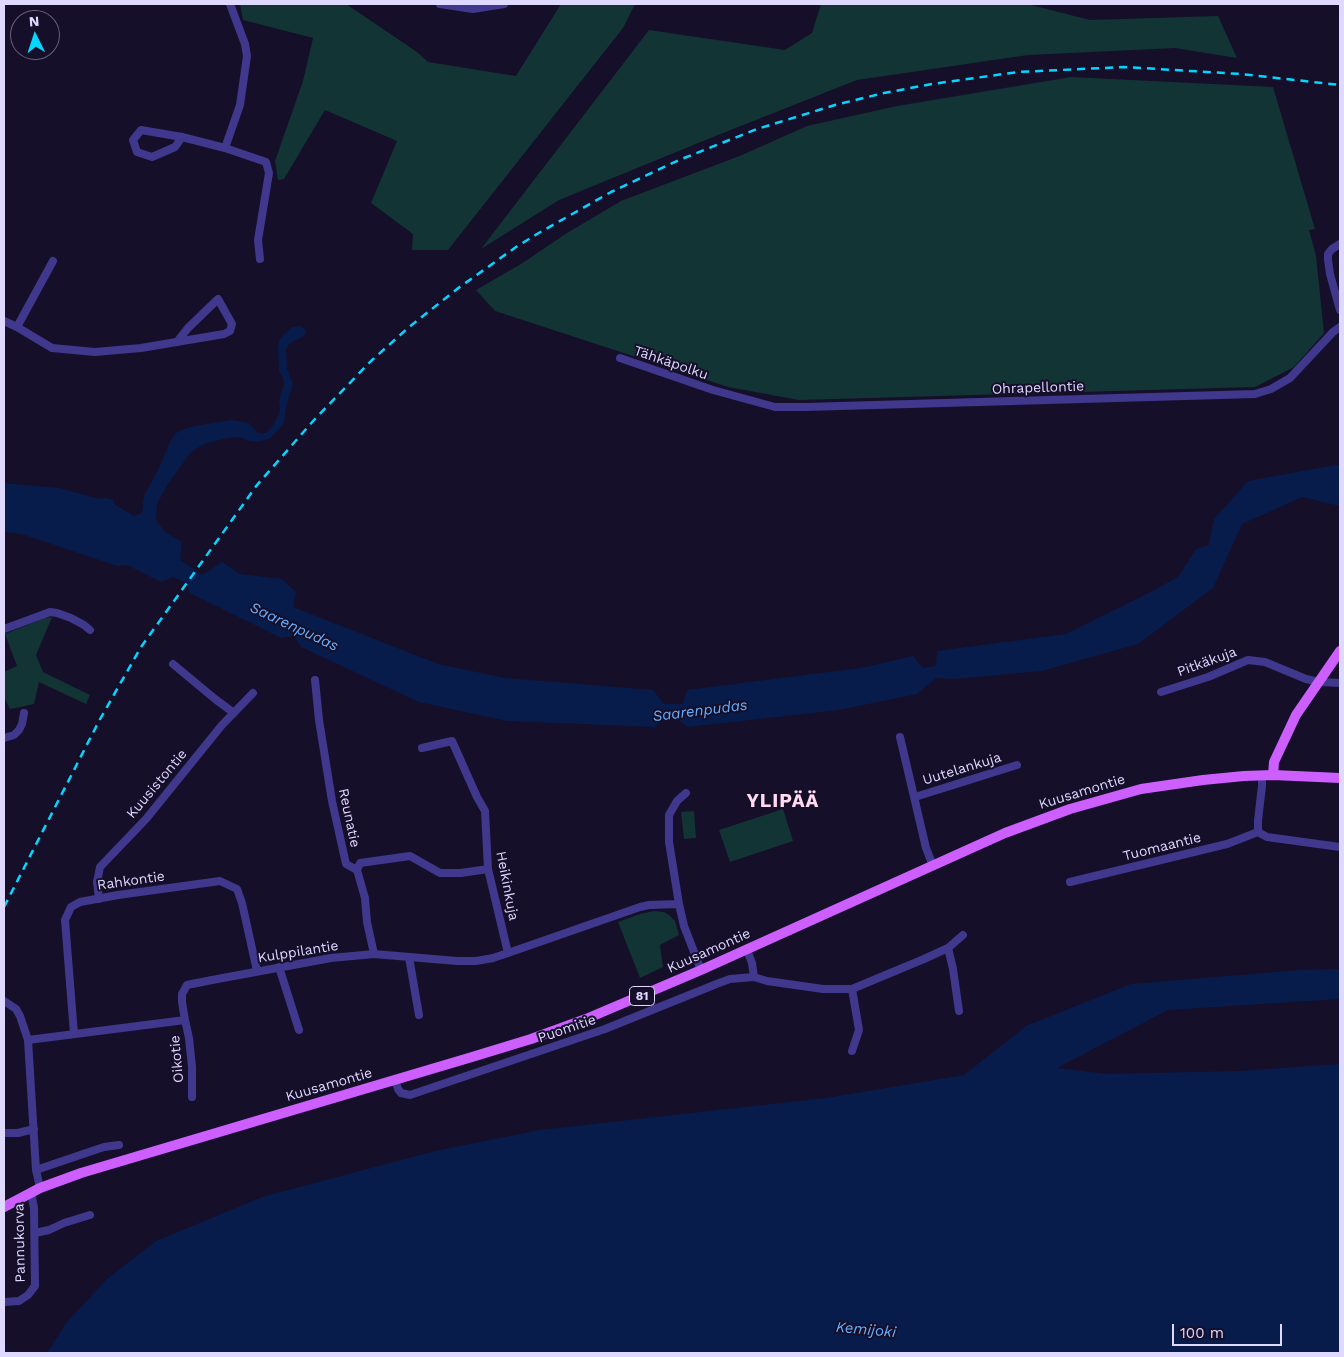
<!DOCTYPE html>
<html>
<head>
<meta charset="utf-8">
<style>
  body { margin:0 }
  #map { position:relative; width:1344px; height:1357px; overflow:hidden; background:#150f2a; font-family:"Work Sans",sans-serif }
  canvas { display:block }
  .frame { position:absolute; inset:0; border:5px solid #dfd8ff; pointer-events:none }
  .north { position:absolute; left:10px; top:10px; width:50px; height:50px; box-sizing:border-box; background:#150f2a; border:1px solid #665f7f; border-radius:50%; rotate:356deg; font-size:14px; font-weight:700; line-height:20px; text-align:center; color:#dfd8ff }
  .north::after { content:''; display:block; margin:auto; width:18px; height:22px; background:#04d7ff; clip-path:polygon(50% 0,100% 100%,50% 72%,0 100%) }
  .scale { position:absolute; left:1172px; top:1324px; width:110px; height:22px; box-sizing:border-box; border:2px solid #dfd8ff; border-top:0; padding-left:6px; font-size:15px; line-height:18px; white-space:nowrap; color:#dfd8ff; -webkit-text-stroke:4px #150f2a; paint-order:stroke }
</style>
</head>
<body>
<div id="map">
<canvas width="1344" height="1357"></canvas>
<div class="frame"></div>
<div class="north">N</div>
<div class="scale">100 m</div>
</div>
<script>
const context = document.querySelector('canvas').getContext('2d');
context.lineJoin = 'round';
function fill(path, color) {
  context.fillStyle = color;
  context.fill(path, 'evenodd');
}
function toPath(rows) {
  const path = new Path2D();
  for (const r of rows) {
    path.moveTo(r[0], r[1]);
    for (let i = 2; i < r.length; i += 2) path.lineTo(r[i], r[i + 1]);
  }
  return path;
}
function stroke(path, color, width, dash) {
  context.strokeStyle = color;
  context.lineWidth = width;
  context.lineCap = dash ? 'butt' : 'round';
  context.setLineDash(dash || []);
  context.stroke(path);
}
function write(font, color, halo, rows, align = 'center') {
  context.font = font + ' "Work Sans",sans-serif';
  context.lineWidth = 4;
  context.setLineDash([]);
  context.textBaseline = 'middle';
  context.strokeStyle = halo;
  context.fillStyle = color;
  for (const [text, x, y, turn = 0] of rows) {
    context.save();
    context.translate(x, y);
    context.rotate((+turn || 0) * Math.PI / 180);
    context.textAlign = isNaN(turn) ? turn : align;
    if (halo) context.strokeText(text, 0, 0);
    context.fillText(text, 0, 0);
    context.restore();
  }
}
const green = toPath([
  [240,4,346,4,417,52,428,62,516,76,561,4,635,4,623,28,448,250,412,250,413,234,371,203,397,141,325,110,284,179,278,180,275,161,303,81,313,38,243,20],
  [821,4,1027,4,1090,20,1218,16,1237,58,1175,48,1028,55,857,80,713,137,559,200,481,249,649,30,785,50,812,33],
  [1071,77,1273,87,1315,229,1309,230,1316,256,1324,333,1294,367,1255,387,799,400,728,387,495,311,476,290,521,264,567,233,621,201,742,155,807,126,897,106],
  [52,617,36,655,43,672,90,695,86,704,39,682,34,704,10,709,4,697,4,672,17,666,5,634,45,618],
  [783,809,793,841,730,862,719,830],
  [694,811,696,838,684,839,681,812],
  [654,911,664,912,669,915,675,921,679,935,660,945,663,967,640,978,618,922,640,914]
]);
const water = toPath([
  [300,326,305,329,306,333,304,336,290,343,286,349,287,369,293,384,286,407,284,423,271,438,258,442,249,441,239,437,227,438,204,444,191,452,168,484,157,504,156,520,165,532,182,542,180,560,202,575,222,562,240,574,282,579,296,592,293,607,438,664,505,678,653,690,664,704,683,704,687,690,861,668,913,656,923,668,936,666,937,651,1066,634,1147,594,1178,577,1196,549,1209,545,1214,519,1248,481,1335,465,1340,466,1340,506,1302,497,1242,524,1213,588,1138,644,1042,671,954,679,936,678,917,694,839,710,688,727,674,717,665,718,654,727,507,721,419,702,301,647,294,636,281,638,190,593,185,582,173,577,161,582,127,565,117,566,22,534,4,532,4,483,59,488,100,499,106,498,113,500,114,504,134,516,142,513,144,496,158,470,170,442,176,433,187,428,206,424,231,420,249,423,253,429,259,433,266,433,273,426,280,411,279,400,284,385,283,378,279,371,278,347,279,341,283,335,292,327],
  [1340,969,1340,999,1168,1010,1057,1068,1107,1074,1238,1071,1340,1064,1340,1353,47,1353,67,1322,107,1279,156,1241,262,1197,435,1151,540,1130,826,1098,964,1075,1026,1026,1131,984,1301,970]
]);
const minor = toPath([
  [440,4,473,9,504,4],
  [182,137,175,147,152,157,137,152,133,140,141,130,182,137,225,148,266,162,269,173,258,240,260,259],
  [225,148,240,105,247,56,245,44,230,4],
  [1340,244,1332,249,1328,254,1328,260,1330,274,1340,310],
  [4,321,17,327,52,348,95,352,141,348,224,334,230,331,232,324,218,299,188,328,177,342],
  [17,327,53,261],
  [620,358,713,390,775,407,806,407,1255,394,1271,389,1290,378,1333,332,1340,327],
  [4,629,50,612,57,613,71,618,84,625,90,630],
  [173,664,215,699,234,713],
  [315,680,319,720,332,801,346,864,357,870,365,898,367,922,374,954],
  [1161,692,1208,677,1248,660,1265,662,1306,679,1319,682,1340,683],
  [900,737,926,848,933,866],
  [4,738,14,735,19,730,22,724,24,713],
  [422,748,452,741,477,797,485,811,488,869,508,953],
  [915,797,1017,765],
  [1258,832,1267,837,1340,847],
  [357,870,360,863,410,856,440,873,461,873,488,869],
  [1070,882,1227,844,1258,832,1258,820,1262,786,1262,776],
  [99,899,97,882,100,867,146,819,222,725,253,693],
  [679,904,669,842,669,815,677,801,686,793],
  [948,948,953,969,959,1011],
  [747,950,752,963,754,977],
  [409,957,419,1015],
  [279,967,299,1030],
  [4,1001,16,1009,20,1016,28,1040,36,1170,40,1188],
  [185,1020,189,1038,192,1067,192,1097],
  [74,1034,65,920,71,907,80,902,118,895,220,881,237,889,242,903,257,971],
  [28,1040,185,1020,182,1002,182,994,187,985,212,980,331,958,374,954,457,961,476,961,493,958,508,953,640,907,649,905,679,904,684,926,701,970],
  [852,1051,859,1030,852,989],
  [395,1080,398,1089,401,1093,410,1095,605,1029,719,983,730,979,754,977,767,981,823,989,852,989,924,959,948,948,963,935],
  [4,1133,18,1133,34,1129],
  [36,1170,92,1151,104,1147,119,1145],
  [35,1233,49,1230,64,1223,90,1215],
  [4,1302,19,1301,28,1295,35,1286,34,1208,31,1192]
]);
const major = toPath([
  [1273,775,1274,762,1296,715,1340,651],
  [4,1207,40,1188,81,1173,472,1057,531,1039,586,1019,701,970,1005,833,1070,809,1141,789,1203,780,1244,776,1273,775,1340,778]
]);
const rail = toPath([
  [4,907,99,721,141,647,257,485,314,420,371,361,408,328,457,289,516,247,537,234,611,192,679,160,757,129,835,105,884,93,932,84,1018,72,1124,67,1241,74,1340,85]
]);
const shields = [
  [642,996,25]
];
const shieldNames = [
  ["81",642,996]
];
const streetNames = [
  ["Tähkäpolku",671,363,19],
  ["Ohrapellontie",1038,388,-2],
  ["Pitkäkuja",1207,662,-20],
  ["Uutelankuja",962,769,-17],
  ["Kuusistontie",157,784,-50],
  ["Kuusamontie",1082,792,-17],
  ["Reunatie",349,818,78],
  ["Tuomaantie",1162,847,-14],
  ["Rahkontie",131,881,-8],
  ["Heikinkuja",507,886,79],
  ["Kuusamontie",709,951,-24],
  ["Kulppilantie",298,952,-9],
  ["Puomitie",567,1029,-19],
  ["Oikotie",177,1059,-95],
  ["Kuusamontie",329,1085,-16],
  ["Pannukorva",20,1243,-91]
];
const waterNames = [
  ["Saarenpudas",294,627,25],
  ["Saarenpudas",700,711,-7],
  ["Kemijoki",866,1330,5]
];
const districtNames = [
  ["YLIPÄÄ",783,801]
];
fill(green, '#123435');
fill(water, '#081c4b');
stroke(minor, '#40388c', 8);
stroke(major, '#cd5fff', 10);
stroke(rail, '#04d7ff', 2.5, [8, 6]);
for (const [x, y, w] of shields) {
  const box = new Path2D();
  box.roundRect(x - w / 2, y - 9.5, w, 19, 4);
  context.fillStyle = '#150f2a';
  context.fill(box);
  stroke(box, '#dfd8ff', 1);
}
write('bold 12px', '#dfd8ff', null, shieldNames);
write('14px', '#dfd8ff', '#150f2a', streetNames);
write('italic 15px', '#66b0ff', '#150f2a', waterNames);
context.letterSpacing = '1px';
write('bold 19px', '#ffdaf0', '#150f2a', districtNames);
context.letterSpacing = '0px';
</script>
</body>
</html>
